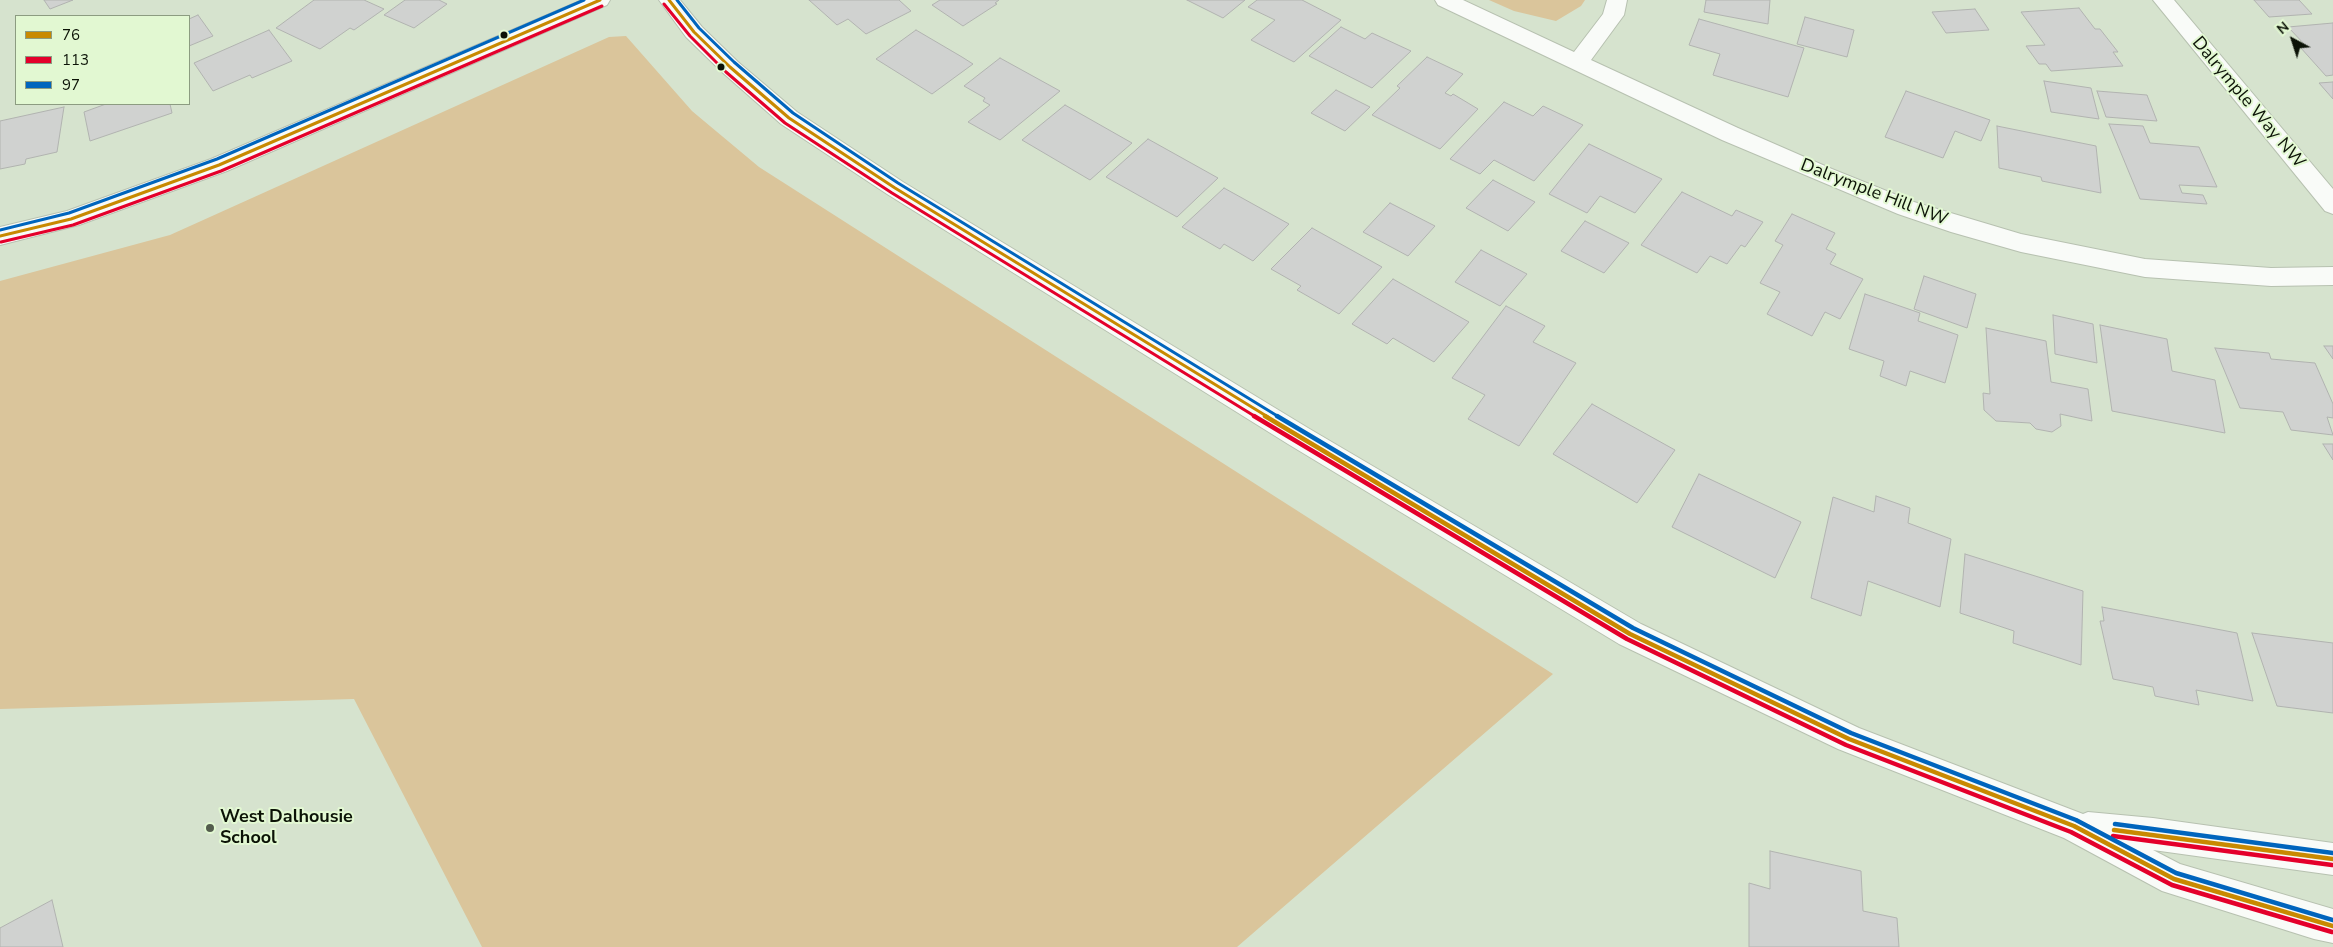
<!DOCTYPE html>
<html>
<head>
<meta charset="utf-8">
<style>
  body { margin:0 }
  #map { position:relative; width:2333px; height:947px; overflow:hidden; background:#d6e3ce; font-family:"Nunito Sans",sans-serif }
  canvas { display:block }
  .legend { position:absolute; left:15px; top:15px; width:175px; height:90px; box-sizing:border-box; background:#e2f8d2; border:1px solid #8c9c81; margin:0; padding:6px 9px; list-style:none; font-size:15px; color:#0c1307 }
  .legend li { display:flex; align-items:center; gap:10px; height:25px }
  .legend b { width:25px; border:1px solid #8c9c81 }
  .north { position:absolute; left:2268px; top:15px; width:50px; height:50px; -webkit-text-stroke:4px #e2f8d2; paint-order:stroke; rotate:320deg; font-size:14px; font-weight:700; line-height:20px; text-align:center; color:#0c1307 }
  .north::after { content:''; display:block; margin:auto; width:18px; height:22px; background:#0c1307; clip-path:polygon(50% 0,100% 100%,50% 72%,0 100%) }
</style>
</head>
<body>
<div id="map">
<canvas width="2333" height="947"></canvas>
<ul class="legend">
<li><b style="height:6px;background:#c88901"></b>76</li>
<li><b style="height:6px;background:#e4002b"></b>113</li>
<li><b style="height:6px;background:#0065bd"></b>97</li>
</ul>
<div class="north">N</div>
</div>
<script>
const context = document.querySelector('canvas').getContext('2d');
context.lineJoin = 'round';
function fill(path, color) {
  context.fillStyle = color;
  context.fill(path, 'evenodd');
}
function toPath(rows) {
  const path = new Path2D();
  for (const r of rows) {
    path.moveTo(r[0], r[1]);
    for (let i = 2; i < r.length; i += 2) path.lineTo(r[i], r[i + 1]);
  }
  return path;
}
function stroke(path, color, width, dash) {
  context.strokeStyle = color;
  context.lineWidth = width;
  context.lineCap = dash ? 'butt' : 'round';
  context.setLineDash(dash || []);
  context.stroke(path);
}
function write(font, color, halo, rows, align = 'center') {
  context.font = font + ' "Nunito Sans",sans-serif';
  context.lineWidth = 4;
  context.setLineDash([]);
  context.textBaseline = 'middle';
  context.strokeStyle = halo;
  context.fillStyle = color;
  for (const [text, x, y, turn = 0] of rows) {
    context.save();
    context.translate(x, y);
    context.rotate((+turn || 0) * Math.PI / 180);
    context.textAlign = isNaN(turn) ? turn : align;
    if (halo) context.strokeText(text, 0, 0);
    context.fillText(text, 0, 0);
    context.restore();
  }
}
const green = toPath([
  [1489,0,1585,0,1581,6,1556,21,1514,11],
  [626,36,692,111,759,167,1553,674,1237,947,482,947,354,699,0,709,0,281,170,235,609,37]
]);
const building = toPath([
  [44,0,73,0,50,9,44,0],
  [314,0,364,0,384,9,354,30,350,28,320,49,276,28,314,0],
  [405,0,439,0,447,4,414,28,384,15,405,0],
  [809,0,899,0,911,11,866,34,848,19,837,25,809,0],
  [940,0,999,0,995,3,997,4,963,26,932,5,940,0],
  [1187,0,1245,0,1223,18,1187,0],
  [1257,0,1302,0,1341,20,1294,62,1251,40,1275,20,1248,7,1257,0],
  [1706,0,1770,0,1768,24,1704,12,1706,0],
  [2254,0,2299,0,2312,14,2269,17,2254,0],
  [2079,8,2095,29,2100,29,2118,52,2113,52,2123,66,2051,71,2046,64,2039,64,2026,46,2045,45,2021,12,2079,8],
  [1975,9,1989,30,1946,33,1932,12,1975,9],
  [198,15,213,36,189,46,189,19,198,15],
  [1805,17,1854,30,1847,57,1797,44,1805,17],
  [1699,19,1804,48,1788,97,1713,75,1720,54,1689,45,1699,19],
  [2333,23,2333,75,2326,76,2300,47,2306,46,2288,27,2333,23],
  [1341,27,1365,39,1372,33,1411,51,1372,88,1309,56,1341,27],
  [269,30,292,61,252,78,250,75,213,91,194,63,269,30],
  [916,30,962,57,973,64,932,94,876,59,916,30],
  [1427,57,1463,74,1445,93,1451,96,1453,94,1478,109,1440,149,1372,115,1400,88,1397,86,1427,57],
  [1000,58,1060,91,1000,140,968,122,990,105,983,101,985,98,964,86,1000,58],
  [2044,81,2091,88,2099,119,2051,112,2044,81],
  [2333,82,2333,99,2319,83,2333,82],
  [1336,90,1370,107,1345,131,1311,113,1336,90],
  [1906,91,1990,120,1981,141,1955,131,1943,158,1885,137,1906,91],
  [2097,91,2147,95,2157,121,2106,117,2097,91],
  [1504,102,1533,116,1543,106,1583,125,1534,181,1494,160,1480,174,1450,159,1504,102],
  [106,104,170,104,172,113,90,141,84,112,106,104],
  [1065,105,1132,143,1090,180,1022,140,1065,105],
  [64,107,57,152,26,159,25,164,0,169,0,121,64,107],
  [2109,124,2143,126,2150,143,2199,147,2217,187,2179,185,2182,193,2203,195,2207,204,2140,199,2109,124],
  [1997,126,2096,146,2101,193,2042,181,2041,177,1999,168,1997,126],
  [1148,139,1218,178,1177,217,1106,177,1148,139],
  [1589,144,1662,179,1635,213,1600,196,1587,213,1549,194,1589,144],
  [1493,180,1535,202,1508,231,1466,208,1493,180],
  [1224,188,1289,224,1253,261,1224,244,1220,249,1182,227,1224,188],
  [1682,192,1732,216,1736,210,1763,222,1745,247,1741,245,1727,264,1710,256,1697,273,1641,245,1682,192],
  [1390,203,1435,226,1408,256,1363,232,1390,203],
  [1792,214,1835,233,1826,249,1836,254,1830,264,1863,279,1840,319,1825,312,1812,336,1767,314,1780,292,1760,283,1783,245,1775,241,1792,214],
  [1585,221,1629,243,1604,273,1561,251,1585,221],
  [1312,228,1382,267,1339,314,1297,290,1301,286,1271,269,1312,228],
  [1481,250,1527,274,1500,306,1455,282,1481,250],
  [1924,276,1976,294,1967,328,1914,309,1924,276],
  [1393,279,1469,322,1434,362,1393,338,1387,344,1352,324,1393,279],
  [1865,294,1920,313,1918,321,1958,335,1945,383,1910,371,1906,386,1880,376,1884,361,1849,349,1865,294],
  [1506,306,1545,326,1533,342,1576,363,1519,446,1468,419,1485,395,1452,378,1506,306],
  [2053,315,2093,324,2097,363,2055,354,2053,315],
  [2100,325,2167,339,2172,371,2215,380,2225,433,2112,411,2100,325],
  [1986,328,2046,341,2051,382,2088,389,2092,421,2060,414,2061,426,2052,432,2036,429,2030,423,1996,421,1984,410,1983,393,1990,394,1986,328],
  [2324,346,2333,346,2333,359,2324,346],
  [2215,348,2269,353,2271,359,2315,363,2333,404,2333,418,2327,417,2333,435,2291,430,2283,412,2240,408,2215,348],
  [1592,404,1675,450,1637,503,1553,454,1592,404],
  [2323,444,2333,444,2333,460,2323,444],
  [1699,474,1801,522,1775,578,1672,527,1699,474],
  [1876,496,1910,508,1908,523,1951,539,1940,607,1868,581,1861,616,1811,598,1833,497,1874,512,1876,496],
  [1965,554,2083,591,2081,665,2013,643,2014,631,1960,613,1965,554],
  [2102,607,2237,633,2253,701,2196,690,2199,705,2155,696,2153,687,2113,679,2100,621,2104,621,2102,607],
  [2252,633,2333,643,2333,713,2277,706,2252,633],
  [1770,851,1861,871,1863,911,1897,918,1899,947,1749,947,1749,883,1770,889,1770,851],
  [52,900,63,947,0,947,0,928,52,900]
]);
const minor = toPath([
  [582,0,610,0,607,5,227,171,79,225,0,245,0,227,67,211,211,159,582,0],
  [659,0,680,0,702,27,738,62,797,112,903,182,1308,428,1641,624,1859,728,2083,814,2088,812,2153,818,2333,843,2333,875,2153,850,2180,864,2333,909,2333,943,2314,939,2162,891,2064,838,1838,749,1619,644,1288,444,887,194,781,124,722,72,686,37,659,0],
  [1435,0,1463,0,1574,52,1603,14,1607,0,1627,0,1624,15,1591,60,1738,128,1832,169,1914,202,2021,234,2145,259,2271,268,2333,267,2333,285,2271,286,2145,277,2021,252,1951,232,1898,214,1722,140,1438,5,1435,0],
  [2153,0,2174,0,2333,189,2333,214,2325,211,2153,0]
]);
const bus1Far1 = toPath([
  [669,0,694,32,730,67,789,118,895,188,1268,417],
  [0,236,71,219,219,165,600,0]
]);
const bus1 = toPath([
  [1265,416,1630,634,1849,739,2074,826,2174,879,2333,926],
  [2114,830,2333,859]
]);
const bus2Far1 = toPath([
  [664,4,690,36,726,72,785,123,892,193,1256,417],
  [1,242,73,225,221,171,602,6]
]);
const bus2 = toPath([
  [1254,416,1627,639,1846,745,2071,832,2172,885,2332,932],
  [2113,836,2332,865]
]);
const bus3Far1 = toPath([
  [677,0,699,28,734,62,793,113,898,183,1279,417],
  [0,230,69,213,217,159,584,0]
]);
const bus3 = toPath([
  [1277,416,1633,628,1851,733,2076,820,2176,873,2333,920],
  [2115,824,2333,853]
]);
const markers = [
  [504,35,4.5,"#0c1307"],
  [721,67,4.5,"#0c1307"],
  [210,828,5,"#535c4d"]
];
const streetNames = [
  ["Dalrymple Way NW",2248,103,50],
  ["Dalrymple Hill NW",1874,193,21]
];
const poiNames = [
  ["West Dalhousie",220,818],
  ["School",220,839]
];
fill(green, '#dac59b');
fill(building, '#d0d2d0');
stroke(building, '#b1b3b0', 1);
stroke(minor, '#b7c1b0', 2);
fill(minor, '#f9fbf8');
stroke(bus1Far1, '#c88901', 3);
stroke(bus1, '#c88901', 4.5);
stroke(bus2Far1, '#e4002b', 3);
stroke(bus2, '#e4002b', 4.5);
stroke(bus3Far1, '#0065bd', 3);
stroke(bus3, '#0065bd', 4.5);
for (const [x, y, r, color] of markers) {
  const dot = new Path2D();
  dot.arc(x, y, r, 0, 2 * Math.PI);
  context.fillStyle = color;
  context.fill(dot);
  stroke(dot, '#e2f8d2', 2);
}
write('18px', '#0c1307', '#e2f8d2', streetNames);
write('bold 18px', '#0c1307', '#e2f8d2', poiNames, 'left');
</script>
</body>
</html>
